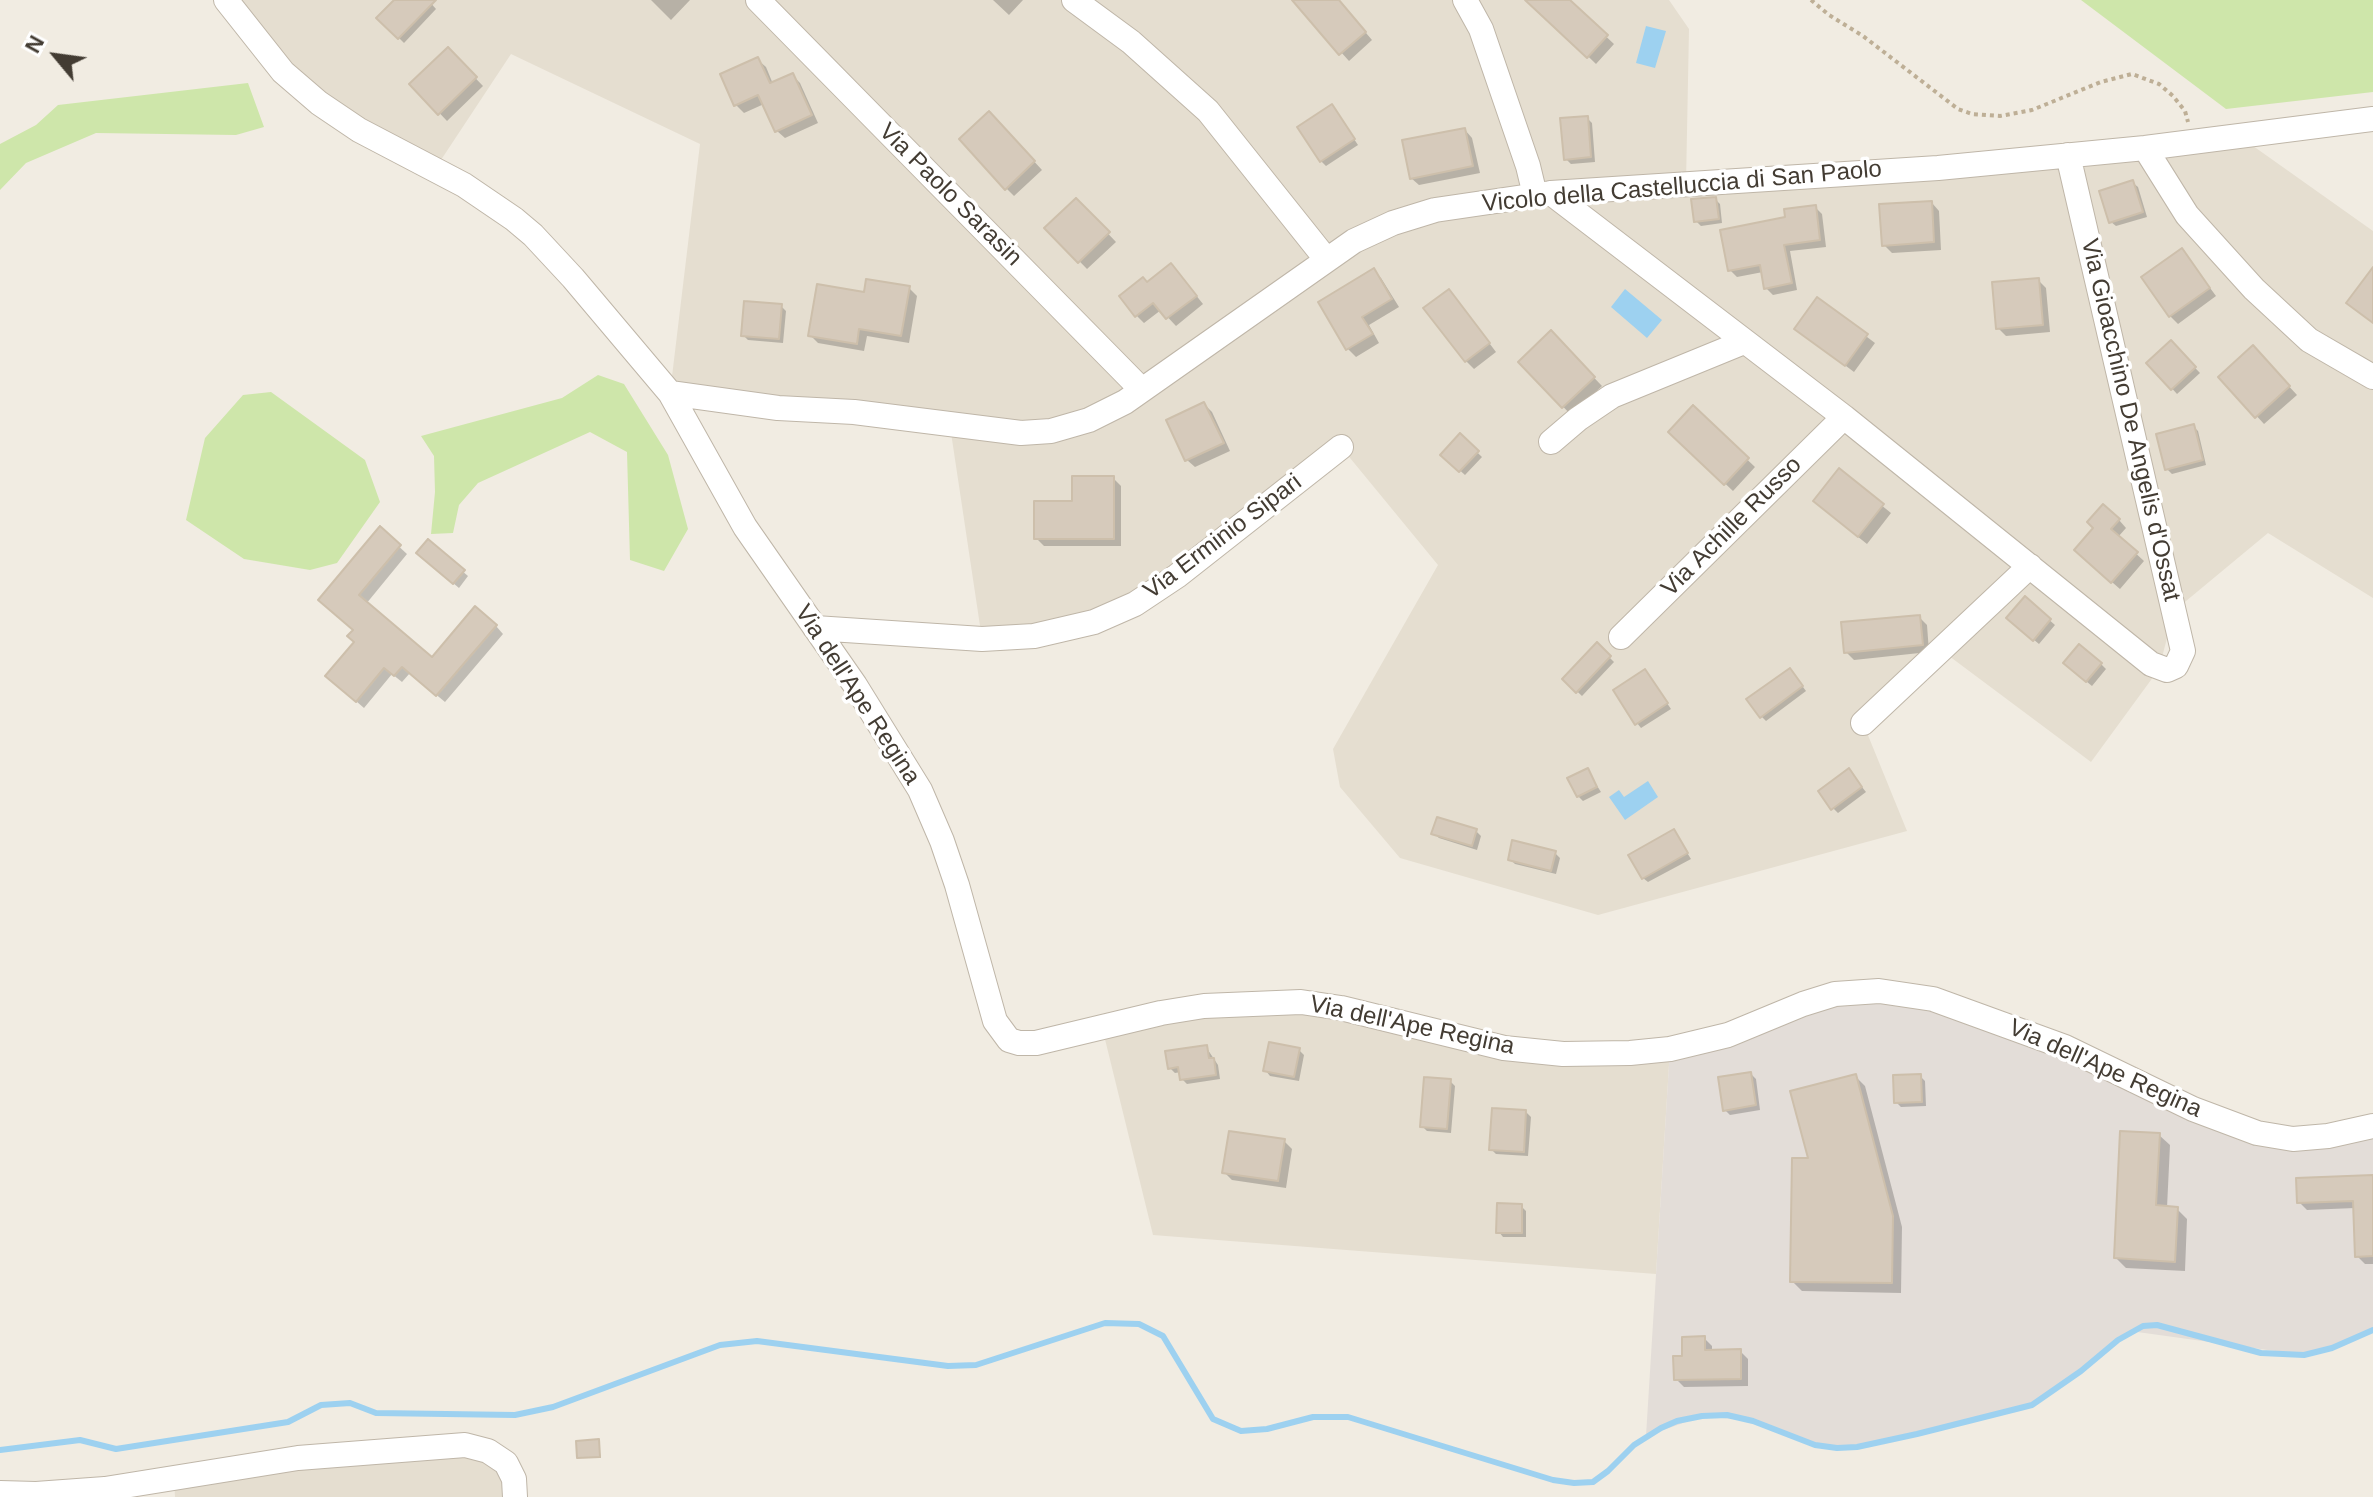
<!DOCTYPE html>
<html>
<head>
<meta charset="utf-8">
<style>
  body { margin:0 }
  #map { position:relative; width:2373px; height:1497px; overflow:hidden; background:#f1ece2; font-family:Arial,sans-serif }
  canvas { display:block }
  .north { position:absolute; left:16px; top:16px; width:80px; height:80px; -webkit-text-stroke:6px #fff; paint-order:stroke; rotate:299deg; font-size:22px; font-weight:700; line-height:32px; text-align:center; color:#433c33 }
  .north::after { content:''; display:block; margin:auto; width:28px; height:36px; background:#433c33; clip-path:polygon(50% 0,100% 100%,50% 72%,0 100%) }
</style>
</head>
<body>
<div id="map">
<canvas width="2373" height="1497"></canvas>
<div class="north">N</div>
</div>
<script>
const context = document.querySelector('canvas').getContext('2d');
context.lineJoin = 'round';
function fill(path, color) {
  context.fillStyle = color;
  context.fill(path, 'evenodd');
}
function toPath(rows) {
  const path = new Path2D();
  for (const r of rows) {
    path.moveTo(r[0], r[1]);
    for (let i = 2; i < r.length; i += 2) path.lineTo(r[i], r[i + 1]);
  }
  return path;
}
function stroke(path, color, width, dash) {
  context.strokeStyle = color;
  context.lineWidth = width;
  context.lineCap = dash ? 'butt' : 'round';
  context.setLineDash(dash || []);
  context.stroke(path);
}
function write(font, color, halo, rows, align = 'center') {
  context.font = font + ' Arial,sans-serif';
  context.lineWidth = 7;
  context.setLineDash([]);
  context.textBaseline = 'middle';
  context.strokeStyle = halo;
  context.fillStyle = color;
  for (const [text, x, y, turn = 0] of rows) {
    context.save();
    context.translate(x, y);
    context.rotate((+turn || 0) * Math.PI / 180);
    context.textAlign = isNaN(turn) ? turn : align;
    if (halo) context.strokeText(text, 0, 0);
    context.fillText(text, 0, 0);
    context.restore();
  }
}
const residential = toPath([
  [226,0,1669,0,1689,29,1686,183,2239,136,2373,231,2373,598,2268,533,2174,611,2159,669,2091,762,1941,650,1863,723,1907,831,1598,915,1400,858,1340,787,1333,749,1438,565,1341,447,1109,617,982,639,950,426,670,393,700,144,511,54,435,169,359,130],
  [1244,1003,1447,1035,1670,1049,1656,1274,1153,1235,1102,1027],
  [479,1447,515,1486,515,1497,175,1497,174,1478]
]);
const industrial = toPath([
  [1879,991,2276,1137,2373,1126,2373,1332,2304,1355,2130,1331,2081,1371,2032,1405,1918,1434,1837,1448,1815,1445,1753,1421,1703,1416,1646,1436,1670,1049]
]);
const green = toPath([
  [2081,0,2373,0,2373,92,2226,109],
  [248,83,264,127,236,135,96,133,26,163,0,190,0,144,36,125,58,105],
  [598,375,624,384,668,455,688,529,664,571,630,560,627,452,590,432,478,483,459,505,453,533,431,534,435,492,434,456,421,436,562,398],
  [271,392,365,460,380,502,337,563,310,570,244,559,186,520,205,438,243,395]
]);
const water = toPath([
  [1646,26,1666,31,1655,68,1636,63],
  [1625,289,1662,320,1647,338,1611,307],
  [1648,781,1658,797,1625,820,1609,797,1619,790,1624,797]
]);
const shadow = toPath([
  [397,0,428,0,436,9,404,43,379,18],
  [651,0,690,0,671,20],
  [993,0,1023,0,1009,15],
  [1300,0,1338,0,1372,40,1349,61,1297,3],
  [1530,0,1567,0,1614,44,1596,64],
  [448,50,483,86,447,121,412,84],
  [758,60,766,67,773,84,792,75,800,83,818,123,785,138,777,131,764,104,744,113,736,105],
  [1332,106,1358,145,1326,166,1321,161],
  [1587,118,1592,123,1595,162,1571,164,1566,159],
  [997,121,1042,170,1014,196,1006,188],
  [1465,130,1472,138,1480,173,1419,185,1411,178],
  [2133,183,2138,187,2147,217,2116,226,2111,222],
  [1715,199,1720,204,1722,223,1701,226,1696,221],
  [1076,200,1116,242,1087,269,1047,228],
  [1932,203,1939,211,1941,250,1892,253,1884,245],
  [1815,207,1822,214,1826,247,1790,251,1797,290,1773,295,1766,288,1763,272,1737,277,1730,270,1788,218],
  [2182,250,2216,296,2178,324,2170,316],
  [1373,271,1381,278,1399,307,1369,325,1379,343,1356,357,1348,349,1320,303],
  [1179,274,1203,304,1176,326,1161,310,1144,323,1137,316,1148,284],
  [2038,280,2046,288,2050,332,2006,336,1998,328],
  [909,288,917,296,909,343,867,336,864,351,818,343,810,335,866,294],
  [1456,299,1496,352,1474,369,1466,361],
  [1818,300,1875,343,1854,372,1797,329],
  [781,306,786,311,783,343,748,340,743,335],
  [1551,333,1602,386,1571,415,1521,362],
  [2171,343,2200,373,2177,394,2149,363],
  [2261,356,2297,395,2264,424,2221,377],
  [1204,404,1212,412,1230,451,1195,467,1187,460],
  [1693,408,1755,467,1733,491,1671,432],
  [2193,426,2198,431,2206,465,2172,474,2167,469],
  [1460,436,1482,457,1465,475,1443,455],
  [1839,471,1891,513,1867,544,1823,509],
  [1113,478,1121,486,1121,546,1044,546,1036,538,1074,503],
  [2119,520,2126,528,2118,537,2144,561,2120,589,2084,558],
  [380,529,407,554,366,604,432,660,496,626,503,634,445,702,410,673,402,682,392,674,364,708,335,683,356,643,355,630,328,607],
  [428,542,468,576,459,588,423,558],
  [2025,599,2055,625,2039,644,2014,623],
  [1919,617,1927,625,1929,652,1854,660,1846,652],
  [1597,645,1614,662,1582,696,1564,679],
  [2101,664,2106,669,2092,686,2070,668],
  [1645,671,1671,709,1641,728,1637,723],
  [1794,675,1806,691,1766,721,1762,717],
  [1587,770,1601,792,1583,801,1578,796],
  [1853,776,1866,792,1838,813,1833,808],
  [1438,819,1476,831,1481,836,1477,850,1439,838,1434,833],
  [1674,832,1691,859,1648,882,1643,878],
  [1555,853,1560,858,1556,874,1515,864,1510,859],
  [1206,1047,1218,1065,1220,1079,1187,1084,1182,1079,1181,1072,1175,1073,1170,1068],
  [1299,1050,1304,1055,1299,1081,1270,1076,1266,1071],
  [1751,1074,1756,1079,1760,1110,1730,1115,1725,1110],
  [1855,1076,1865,1086,1902,1227,1901,1293,1802,1291,1792,1281,1810,1160],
  [1920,1076,1925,1081,1926,1106,1901,1107,1896,1102],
  [1450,1081,1455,1086,1451,1133,1427,1131,1422,1126],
  [1526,1112,1531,1117,1528,1156,1496,1154,1491,1149],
  [2159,1135,2170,1145,2167,1208,2177,1209,2187,1219,2185,1271,2126,1268,2116,1258],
  [1284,1141,1292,1149,1286,1188,1232,1180,1225,1173],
  [2373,1177,2373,1264,2365,1264,2357,1256,2355,1208,2307,1210,2299,1202],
  [1521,1206,1526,1211,1526,1237,1503,1237,1499,1232],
  [1704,1338,1712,1346,1712,1352,1740,1351,1748,1359,1748,1386,1684,1387,1676,1379,1685,1358],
  [598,1441,601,1458,579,1457]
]);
const stream = toPath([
  [0,1450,80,1440,116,1449,288,1422,321,1405,350,1403,376,1413,515,1415,553,1407,720,1345,757,1341,948,1366,976,1365,1105,1323,1139,1324,1163,1336,1213,1419,1241,1431,1267,1429,1313,1417,1348,1417,1553,1480,1574,1483,1593,1482,1608,1471,1634,1445,1661,1428,1677,1421,1702,1416,1727,1415,1753,1421,1815,1445,1837,1448,1857,1447,1917,1434,2032,1405,2081,1371,2118,1340,2143,1326,2157,1325,2261,1353,2304,1355,2332,1348,2373,1330]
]);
const building = toPath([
  [394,0,436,0,398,39,376,18,394,0],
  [1292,0,1339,0,1366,32,1339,55,1292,0],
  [1525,0,1570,0,1608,35,1587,58,1525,0],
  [448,47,477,77,438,115,409,84,448,47],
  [758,57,770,83,793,73,812,115,775,132,758,95,734,106,720,74,758,57],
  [1332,104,1355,139,1320,162,1297,127,1332,104],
  [989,111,1035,161,1005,190,959,139,989,111],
  [1588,116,1591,157,1564,160,1560,118,1588,116],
  [1465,128,1473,166,1410,179,1402,140,1465,128],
  [2133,180,2143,212,2109,223,2099,191,2133,180],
  [1716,197,1719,219,1694,222,1691,199,1716,197],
  [1076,198,1110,232,1078,263,1044,228,1076,198],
  [1932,201,1934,242,1882,246,1879,204,1932,201],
  [1816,205,1820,240,1784,245,1792,283,1764,289,1760,265,1728,271,1720,230,1785,217,1784,209,1816,205],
  [2182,248,2210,288,2169,317,2141,277,2182,248],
  [1171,263,1197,296,1166,319,1153,303,1135,317,1119,296,1143,277,1147,282,1171,263],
  [2373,267,2373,323,2346,303,2373,267],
  [1374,268,1392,299,1362,317,1373,334,1346,350,1318,302,1374,268],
  [2039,278,2043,325,1996,329,1992,282,2039,278],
  [866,279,910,286,901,336,859,329,857,344,808,336,817,284,864,292,866,279],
  [1449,289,1490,343,1465,362,1423,308,1449,289],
  [1817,297,1868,334,1845,366,1794,329,1817,297],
  [744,301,782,304,779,339,741,336,744,301],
  [1551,330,1595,377,1562,408,1518,362,1551,330],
  [2171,340,2196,367,2171,390,2146,363,2171,340],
  [2253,345,2290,386,2255,418,2218,377,2253,345],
  [1204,402,1224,443,1185,461,1166,420,1204,402],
  [1693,405,1749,458,1724,485,1668,432,1693,405],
  [2194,424,2203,460,2165,470,2156,434,2194,424],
  [1460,433,1479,451,1459,472,1440,455,1460,433],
  [1839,468,1884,504,1858,537,1813,501,1839,468],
  [1072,476,1114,476,1114,539,1034,539,1034,501,1072,501,1072,476],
  [2103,504,2120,519,2111,529,2138,552,2111,583,2074,550,2093,528,2087,522,2103,504],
  [380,526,401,545,359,595,432,657,475,606,497,625,436,696,402,667,394,676,384,668,356,702,325,676,354,642,347,636,353,630,318,600,380,526],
  [428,539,465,570,453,584,416,553,428,539],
  [2025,596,2051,619,2033,641,2006,618,2025,596],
  [1920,615,1923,645,1844,653,1841,622,1920,615],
  [1597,642,1611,656,1576,693,1562,679,1597,642],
  [2079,644,2102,663,2086,682,2063,663,2079,644],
  [1790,668,1803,686,1760,718,1746,699,1790,668],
  [1645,669,1668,703,1635,725,1613,690,1645,669],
  [1588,768,1597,787,1577,797,1567,778,1588,768],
  [1849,768,1862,787,1831,810,1818,791,1849,768],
  [1437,817,1477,829,1472,846,1431,834,1437,817],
  [1674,829,1688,853,1642,879,1628,855,1674,829],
  [1512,840,1556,851,1551,871,1508,860,1512,840],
  [1269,1042,1300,1048,1294,1077,1263,1071,1269,1042],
  [1207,1045,1209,1058,1214,1058,1216,1075,1180,1080,1178,1067,1168,1069,1165,1051,1207,1045],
  [1751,1072,1756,1105,1723,1111,1718,1077,1751,1072],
  [1856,1074,1893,1216,1892,1283,1790,1282,1792,1158,1808,1158,1790,1091,1856,1074],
  [1921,1074,1922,1102,1894,1103,1893,1075,1921,1074],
  [1424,1077,1451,1079,1447,1129,1420,1127,1424,1077],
  [1492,1108,1526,1110,1524,1152,1489,1150,1492,1108],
  [1229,1131,1285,1139,1278,1181,1222,1173,1229,1131],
  [2120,1131,2160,1133,2156,1205,2178,1207,2175,1262,2114,1258,2120,1131],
  [2373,1175,2373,1256,2355,1257,2353,1201,2297,1203,2296,1178,2373,1175],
  [1497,1203,1522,1204,1522,1233,1496,1233,1497,1203],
  [1705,1336,1705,1350,1741,1349,1741,1379,1674,1380,1673,1356,1682,1356,1682,1337,1705,1336],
  [599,1439,600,1457,577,1458,576,1441,599,1439]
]);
const path = toPath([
  [1811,0,1829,15,1863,36,1958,109,1972,114,2000,116,2032,110,2101,82,2132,74,2159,84,2173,96,2185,111,2188,122]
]);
const minor = toPath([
  [226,0,283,72,319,103,359,130,464,185,514,219,533,235,573,278,670,393,745,527,855,685,920,790,942,841,957,885,995,1021,1009,1040,1019,1043,1036,1043,1161,1013,1204,1006,1301,1002,1341,1008,1504,1048,1563,1054,1630,1053,1670,1049,1728,1035,1803,1004,1835,994,1879,991,1933,999,2065,1047,2193,1109,2257,1133,2293,1139,2328,1136,2373,1126],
  [758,0,1142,390],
  [1074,0,1131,42,1208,111,1326,259],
  [1465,0,1481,29,1528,166,1535,195],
  [2145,148,2187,215,2254,289,2309,340,2373,377],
  [1551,193,1844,417,2151,664,2167,670,2176,666,2183,651,2068,155],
  [670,393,778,408,854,412,1021,433,1051,431,1089,420,1125,402,1354,241,1393,223,1435,210,1551,193,1938,168,2145,148,2373,119],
  [1551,442,1578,419,1612,396,1744,342],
  [815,628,982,639,1034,636,1094,622,1135,604,1177,576,1341,447],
  [1621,637,1844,417],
  [1863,723,2030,566],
  [0,1493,36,1494,105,1489,298,1458,465,1445,488,1451,506,1463,514,1479,515,1497]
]);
const streetNames = [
  ["Vicolo della Castelluccia di San Paolo",1682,187,-5],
  ["Via Paolo Sarasin",950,195,45],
  ["Via Gioacchino De Angelis d'Ossat",2130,420,77],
  ["Via Achille Russo",1732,527,-45],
  ["Via Erminio Sipari",1223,537,-37],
  ["Via dell'Ape Regina",857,695,57],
  ["Via dell'Ape Regina",1412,1026,12],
  ["Via dell'Ape Regina",2105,1069,24]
];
fill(residential, '#e5ded0');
fill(industrial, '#e3ddd8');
fill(green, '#cee6aa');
fill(water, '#9dd1f0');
fill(shadow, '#0003');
stroke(stream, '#9dd1f0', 6);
fill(building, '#d6cabb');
stroke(building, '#cdbfab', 2);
stroke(minor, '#bfb6a8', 26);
stroke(path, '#beaf96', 4, [4, 4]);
stroke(minor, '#fff', 24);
write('24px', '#433c33', '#fff', streetNames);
</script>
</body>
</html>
